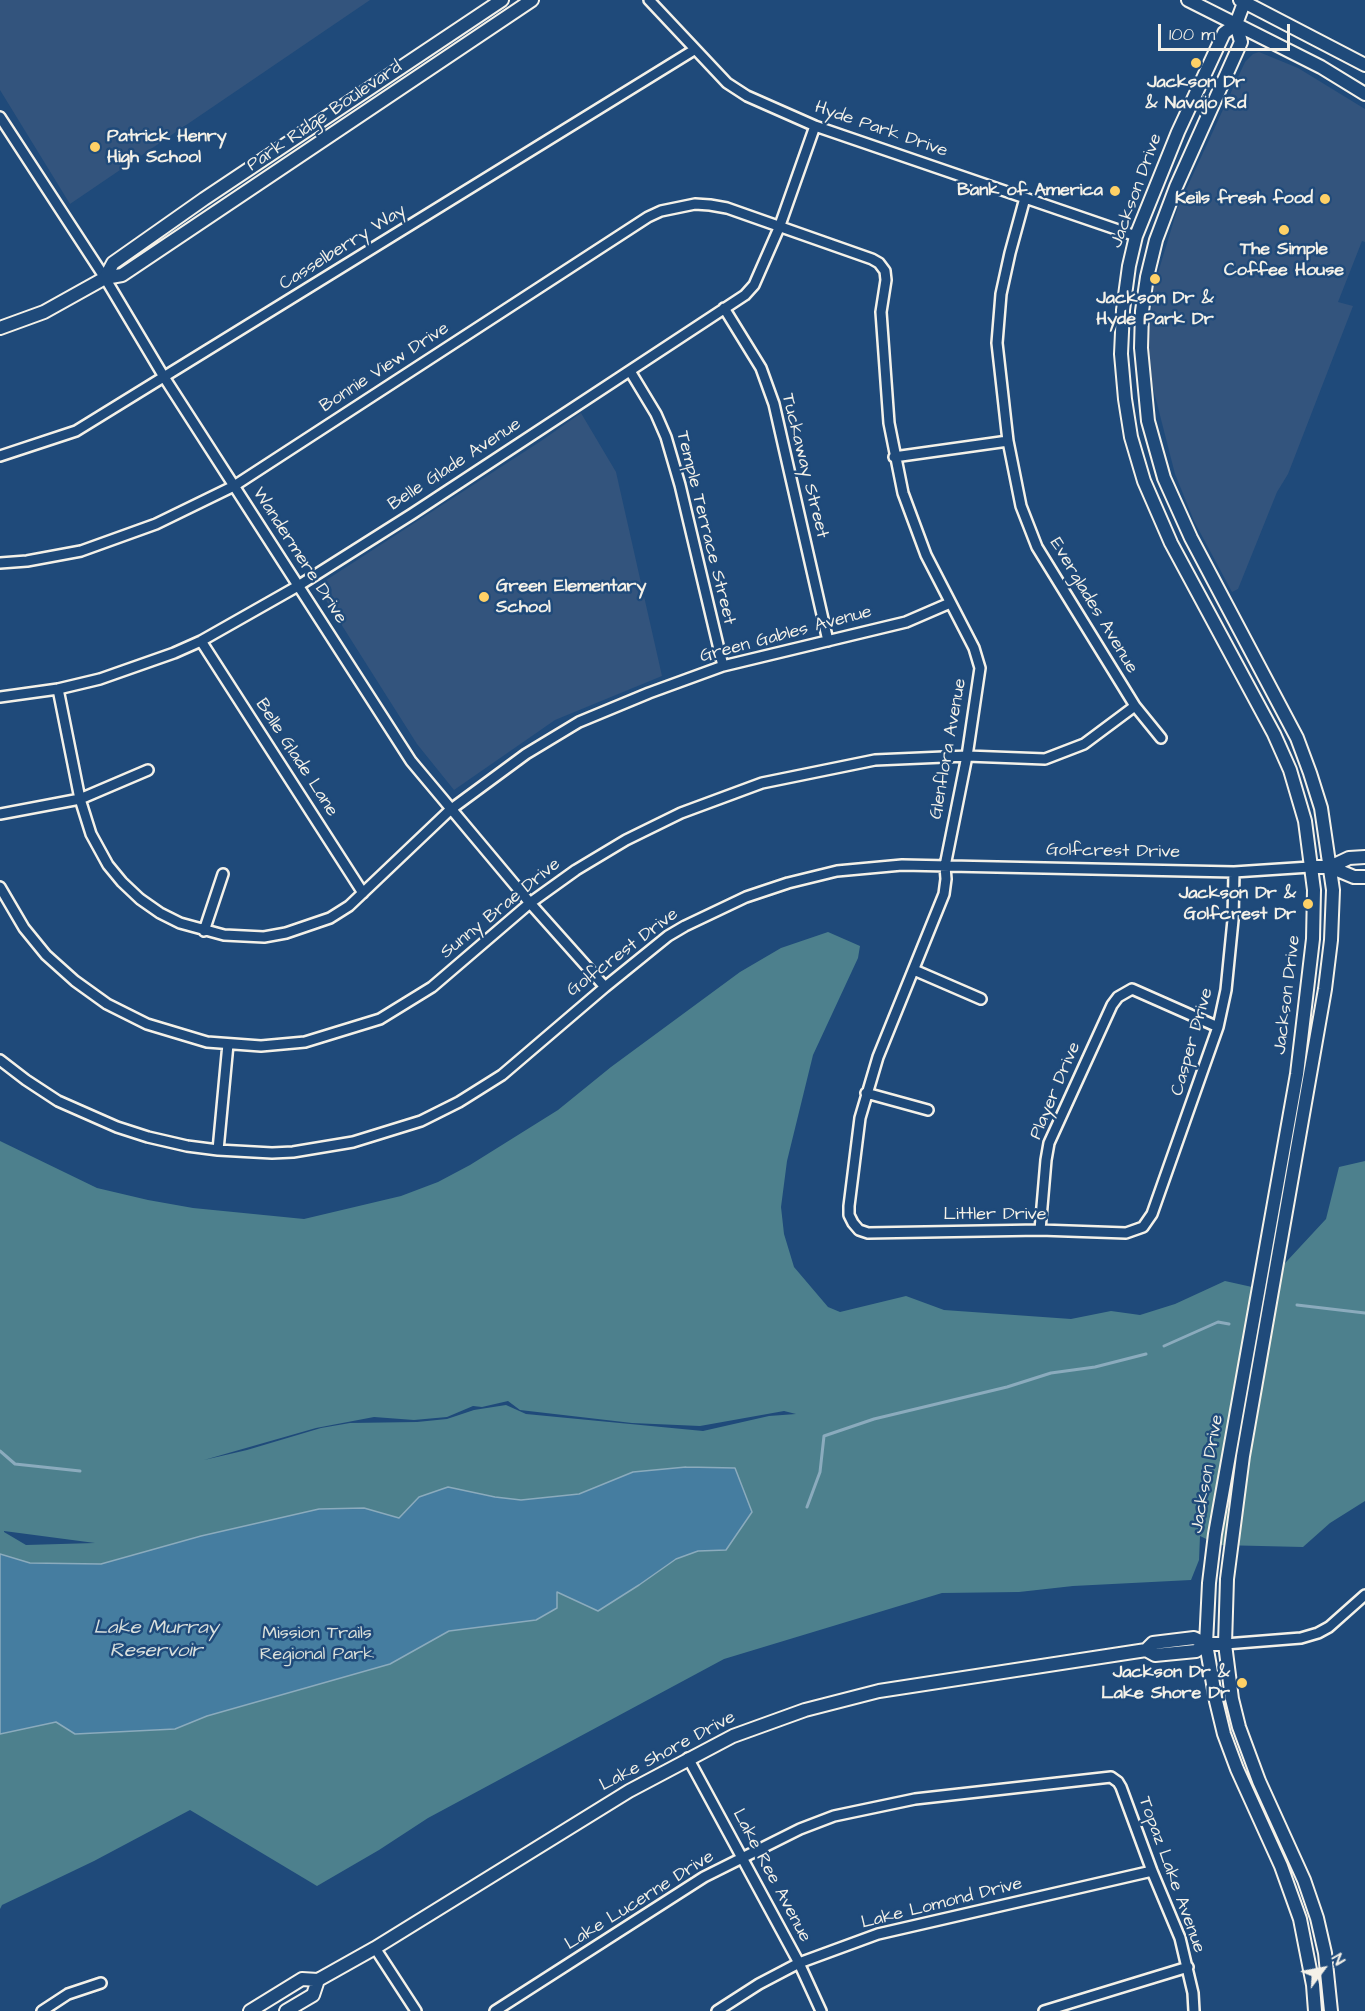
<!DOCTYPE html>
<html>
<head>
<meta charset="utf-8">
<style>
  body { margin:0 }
  #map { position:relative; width:1365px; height:2011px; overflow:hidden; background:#1f4a7a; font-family:"Architects Daughter",sans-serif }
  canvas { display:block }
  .north { position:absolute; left:1293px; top:1939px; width:60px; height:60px; -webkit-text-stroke:4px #1f4a7a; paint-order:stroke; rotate:58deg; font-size:16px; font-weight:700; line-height:24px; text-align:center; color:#f4f1e8 }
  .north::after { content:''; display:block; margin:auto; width:21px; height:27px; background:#f4f1e8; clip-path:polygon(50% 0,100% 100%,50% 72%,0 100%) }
  .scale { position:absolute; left:1158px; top:24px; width:132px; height:27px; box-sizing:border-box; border:3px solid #f4f1e8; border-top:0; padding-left:8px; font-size:18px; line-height:21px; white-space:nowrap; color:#f4f1e8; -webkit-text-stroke:4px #1f4a7a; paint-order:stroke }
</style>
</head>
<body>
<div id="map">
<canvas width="1365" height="2011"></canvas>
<div class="north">N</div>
<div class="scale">100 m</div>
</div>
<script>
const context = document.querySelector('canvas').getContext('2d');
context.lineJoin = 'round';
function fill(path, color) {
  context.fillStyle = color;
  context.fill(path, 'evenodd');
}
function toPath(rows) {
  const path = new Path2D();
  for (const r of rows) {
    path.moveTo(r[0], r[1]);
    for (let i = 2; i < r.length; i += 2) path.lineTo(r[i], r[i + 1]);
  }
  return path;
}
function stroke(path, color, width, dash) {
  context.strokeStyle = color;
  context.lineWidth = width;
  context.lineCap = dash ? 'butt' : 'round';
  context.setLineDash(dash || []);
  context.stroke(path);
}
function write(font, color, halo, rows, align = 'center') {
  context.font = font + ' "Architects Daughter",sans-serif';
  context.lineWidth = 5;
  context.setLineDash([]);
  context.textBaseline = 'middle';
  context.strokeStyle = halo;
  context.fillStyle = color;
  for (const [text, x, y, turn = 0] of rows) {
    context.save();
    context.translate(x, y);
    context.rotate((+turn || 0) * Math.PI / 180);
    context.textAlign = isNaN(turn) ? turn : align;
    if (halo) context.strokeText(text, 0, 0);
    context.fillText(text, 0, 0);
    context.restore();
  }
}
const built = toPath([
  [0,0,370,0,70,204,0,90],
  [1259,52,1298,68,1365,109,1365,242,1362,241,1338,302,1353,306,1288,474,1277,492,1238,589,1232,592,1194,521,1175,474,1152,384,1148,337,1154,286,1178,207,1245,62,1253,54],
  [581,413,616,472,662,676,555,720,454,790,417,744,317,586,541,441]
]);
const green = toPath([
  [828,932,860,946,858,958,813,1055,787,1161,781,1207,784,1234,794,1267,828,1307,840,1312,906,1296,944,1310,1071,1319,1111,1311,1140,1315,1175,1304,1225,1281,1261,1289,1326,1219,1339,1167,1365,1161,1365,1501,1330,1523,1303,1547,1219,1545,1200,1536,1199,1560,1191,1580,1073,1586,1019,1592,942,1593,724,1659,428,1818,379,1850,317,1886,190,1810,94,1861,2,1905,0,1909,0,1141,97,1188,148,1200,193,1208,304,1219,401,1196,438,1182,470,1165,558,1110,611,1067,740,972,781,948],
  [508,1401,520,1410,632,1423,700,1426,784,1411,796,1414,769,1416,703,1431,526,1414,506,1405,474,1410,447,1419,417,1422,350,1423,321,1428,247,1450,204,1460,316,1428,374,1417,414,1420,447,1417,473,1406,482,1407],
  [4,1532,4,1531,95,1543,26,1545]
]);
const water = toPath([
  [686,1467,735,1468,752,1512,726,1550,698,1551,676,1559,639,1585,598,1611,557,1592,557,1608,536,1620,449,1631,390,1664,207,1716,175,1729,75,1734,56,1722,0,1734,0,1554,30,1563,101,1564,201,1536,319,1509,364,1508,399,1518,419,1497,448,1487,495,1497,521,1500,579,1494,633,1472,686,1467]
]);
const stream = toPath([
  [1297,1305,1365,1313],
  [1164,1346,1218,1322,1229,1324],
  [0,1451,15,1464,80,1471],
  [807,1507,820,1472,824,1436,874,1419,1007,1387,1051,1373,1095,1367,1146,1354]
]);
const minor = toPath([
  [649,0,727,83,747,96,815,126,1136,236],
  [0,117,105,278,164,377,411,761,530,903,605,987],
  [1025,198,1010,253,1001,294,997,343,1008,441,1021,506,1037,547,1135,706,1161,738],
  [724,308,761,368,774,404,828,641],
  [630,371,656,414,666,437,680,485,723,666],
  [0,456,76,431,694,50],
  [894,457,1008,441],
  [0,563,27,561,81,551,156,524,234,486,648,217,661,211,695,204,710,205,727,208,872,259,879,263,885,271,886,280,881,312,889,423,903,493,926,555,974,648,980,668,967,756,945,866,946,879,944,894,878,1057,860,1118,849,1206,849,1215,853,1223,859,1230,868,1233,1040,1230,1126,1233,1143,1227,1152,1214,1218,1027,1226,990,1233,920,1234,872],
  [201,641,363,893],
  [58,689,80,799,91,834,108,865,122,882,140,899,160,913,180,923,224,935,264,937,286,933,330,918,349,906,450,810,526,754,579,722,649,693,723,666,906,622,950,603],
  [0,697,58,689,100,679,174,653,201,641,298,586,412,514,745,295,754,285,779,228,815,126],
  [0,814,80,799,148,770],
  [0,887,24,928,46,955,75,981,107,1004,147,1024,207,1042,261,1046,305,1042,380,1019,432,987,530,903,576,870,626,840,681,813,762,783,875,760,967,756,1045,759,1084,744,1135,706],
  [204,931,223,874],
  [914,970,981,999],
  [0,1060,26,1080,58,1101,117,1127,148,1137,187,1146,218,1150,272,1153,293,1152,353,1142,421,1121,459,1102,502,1075,605,987,668,936,685,926,746,897,788,883,837,871,902,865,1234,872,1310,867],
  [866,1093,928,1110],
  [218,1150,228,1044],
  [1040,1230,1046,1160,1049,1143,1112,1005,1118,997,1132,989,1218,1027],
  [1225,1644,1301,1638,1318,1633,1329,1627,1365,1595],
  [688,1758,799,1963,821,2011],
  [375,1948,416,2011],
  [42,2011,68,1994,101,1983],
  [495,2011,704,1877,800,1829,834,1816,915,1799,1111,1777,1118,1782,1121,1787,1152,1871,1180,1938,1193,1993,1194,2011],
  [717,2011,759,1984,799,1963,878,1934,1152,1871],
  [1044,2011,1188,1967]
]);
const major = toPath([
  [1188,0,1321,67,1365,94],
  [1240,0,1365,65],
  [1245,0,1236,24,1224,33,1178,132,1136,236,1129,266,1123,310,1121,354,1125,399,1131,437,1144,481,1171,543,1274,734,1290,770,1305,821,1314,890,1313,939,1297,1074,1215,1534,1209,1583,1206,1644,1216,1701,1224,1734,1237,1769,1281,1866,1300,1919,1313,1985,1315,2011],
  [1236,24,1241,42,1176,187,1156,240,1147,277,1142,311,1141,348,1148,421,1164,478,1191,538,1297,738,1310,773,1321,808,1333,890,1331,940,1325,989,1243,1456,1227,1579,1225,1644,1232,1699,1239,1727,1259,1781,1304,1880,1317,1918,1325,1953,1331,2011],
  [105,278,113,263,204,199,502,0],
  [0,328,44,312,105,278,122,275,532,0],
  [1310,867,1330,867,1349,858,1365,857],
  [1330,867,1354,877,1365,877],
  [1146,1650,1153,1643,1194,1638,1206,1644,1225,1644],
  [318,1980,375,1948,629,1791,733,1736,805,1710,879,1691,1146,1650,1155,1655,1196,1651,1206,1644],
  [250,2011,302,1979,318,1980],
  [286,2011,313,1995,318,1980]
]);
const markers = [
  [1196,63,6,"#ffd166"],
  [95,147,6,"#ffd166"],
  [1115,191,6,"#ffd166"],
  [1325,199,6,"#ffd166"],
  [1284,230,6,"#ffd166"],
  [1155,279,6,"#ffd166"],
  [484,597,6,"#ffd166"],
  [1308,904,6,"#ffd166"],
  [1242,1683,6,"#ffd166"]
];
const poiNames = [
  ["Jackson Dr",1196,83,"center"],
  ["& Navajo Rd",1196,104,"center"],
  ["Patrick Henry",107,137,"left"],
  ["High School",107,158,"left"],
  ["Bank of America",1103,191],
  ["Keils fresh food",1313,199],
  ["The Simple",1284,250,"center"],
  ["Coffee House",1284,271,"center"],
  ["Jackson Dr &",1155,299,"center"],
  ["Hyde Park Dr",1155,320,"center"],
  ["Green Elementary",496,587,"left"],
  ["School",496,608,"left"],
  ["Jackson Dr &",1296,894],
  ["Golfcrest Dr",1296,915],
  ["Jackson Dr &",1230,1673],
  ["Lake Shore Dr",1230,1694]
];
const streetNames = [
  ["Park Ridge Boulevard",325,117,-34],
  ["Hyde Park Drive",881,130,19],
  ["Jackson Drive",1137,191,-70],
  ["Casselberry Way",343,248,-32],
  ["Bonnie View Drive",385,368,-33],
  ["Belle Glade Avenue",455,465,-33],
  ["Tuckaway Street",804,466,76],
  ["Temple Terrace Street",705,528,76],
  ["Wandermere Drive",299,556,57],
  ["Everglades Avenue",1093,606,59],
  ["Green Gables Avenue",786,635,-15],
  ["Glenflora Avenue",949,749,-80],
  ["Belle Glade Lane",296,758,57],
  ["Golfcrest Drive",1113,852,1],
  ["Sunny Brae Drive",501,909,-39],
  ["Golfcrest Drive",623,953,-37],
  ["Jackson Drive",1288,995,-83],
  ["Casper Drive",1193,1042,-74],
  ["Player Drive",1056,1091,-67],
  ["Littler Drive",995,1215],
  ["Jackson Drive",1208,1474,-80],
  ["Lake Shore Drive",668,1752,-28],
  ["Topaz Lake Avenue",1171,1875,70],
  ["Lake Ree Avenue",771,1876,62],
  ["Lake Lucerne Drive",640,1901,-32],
  ["Lake Lomond Drive",942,1904,-14]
];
const parkNames = [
  ["Mission Trails",317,1634],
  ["Regional Park",317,1655]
];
const waterNames = [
  ["Lake Murray",156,1629],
  ["Reservoir",156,1652]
];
fill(built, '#33547d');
fill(green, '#4d808d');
fill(water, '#457da0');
stroke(water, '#8babbd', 1.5);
stroke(stream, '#8babbd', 3);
stroke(minor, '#f4f1e8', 14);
stroke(major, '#f4f1e8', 16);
stroke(minor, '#1f4a7a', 9);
stroke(major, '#1f4a7a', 12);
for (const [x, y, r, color] of markers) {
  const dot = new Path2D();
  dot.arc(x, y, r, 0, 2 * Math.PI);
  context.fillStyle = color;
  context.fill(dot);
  stroke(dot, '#1f4a7a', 2);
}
write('bold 18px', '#f4f1e8', '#1f4a7a', poiNames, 'right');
write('18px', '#f4f1e8', '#1f4a7a', streetNames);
write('18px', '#dbe0da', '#1f4a7a', parkNames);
write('italic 20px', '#dae0dd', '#1f4a7a', waterNames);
</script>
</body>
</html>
